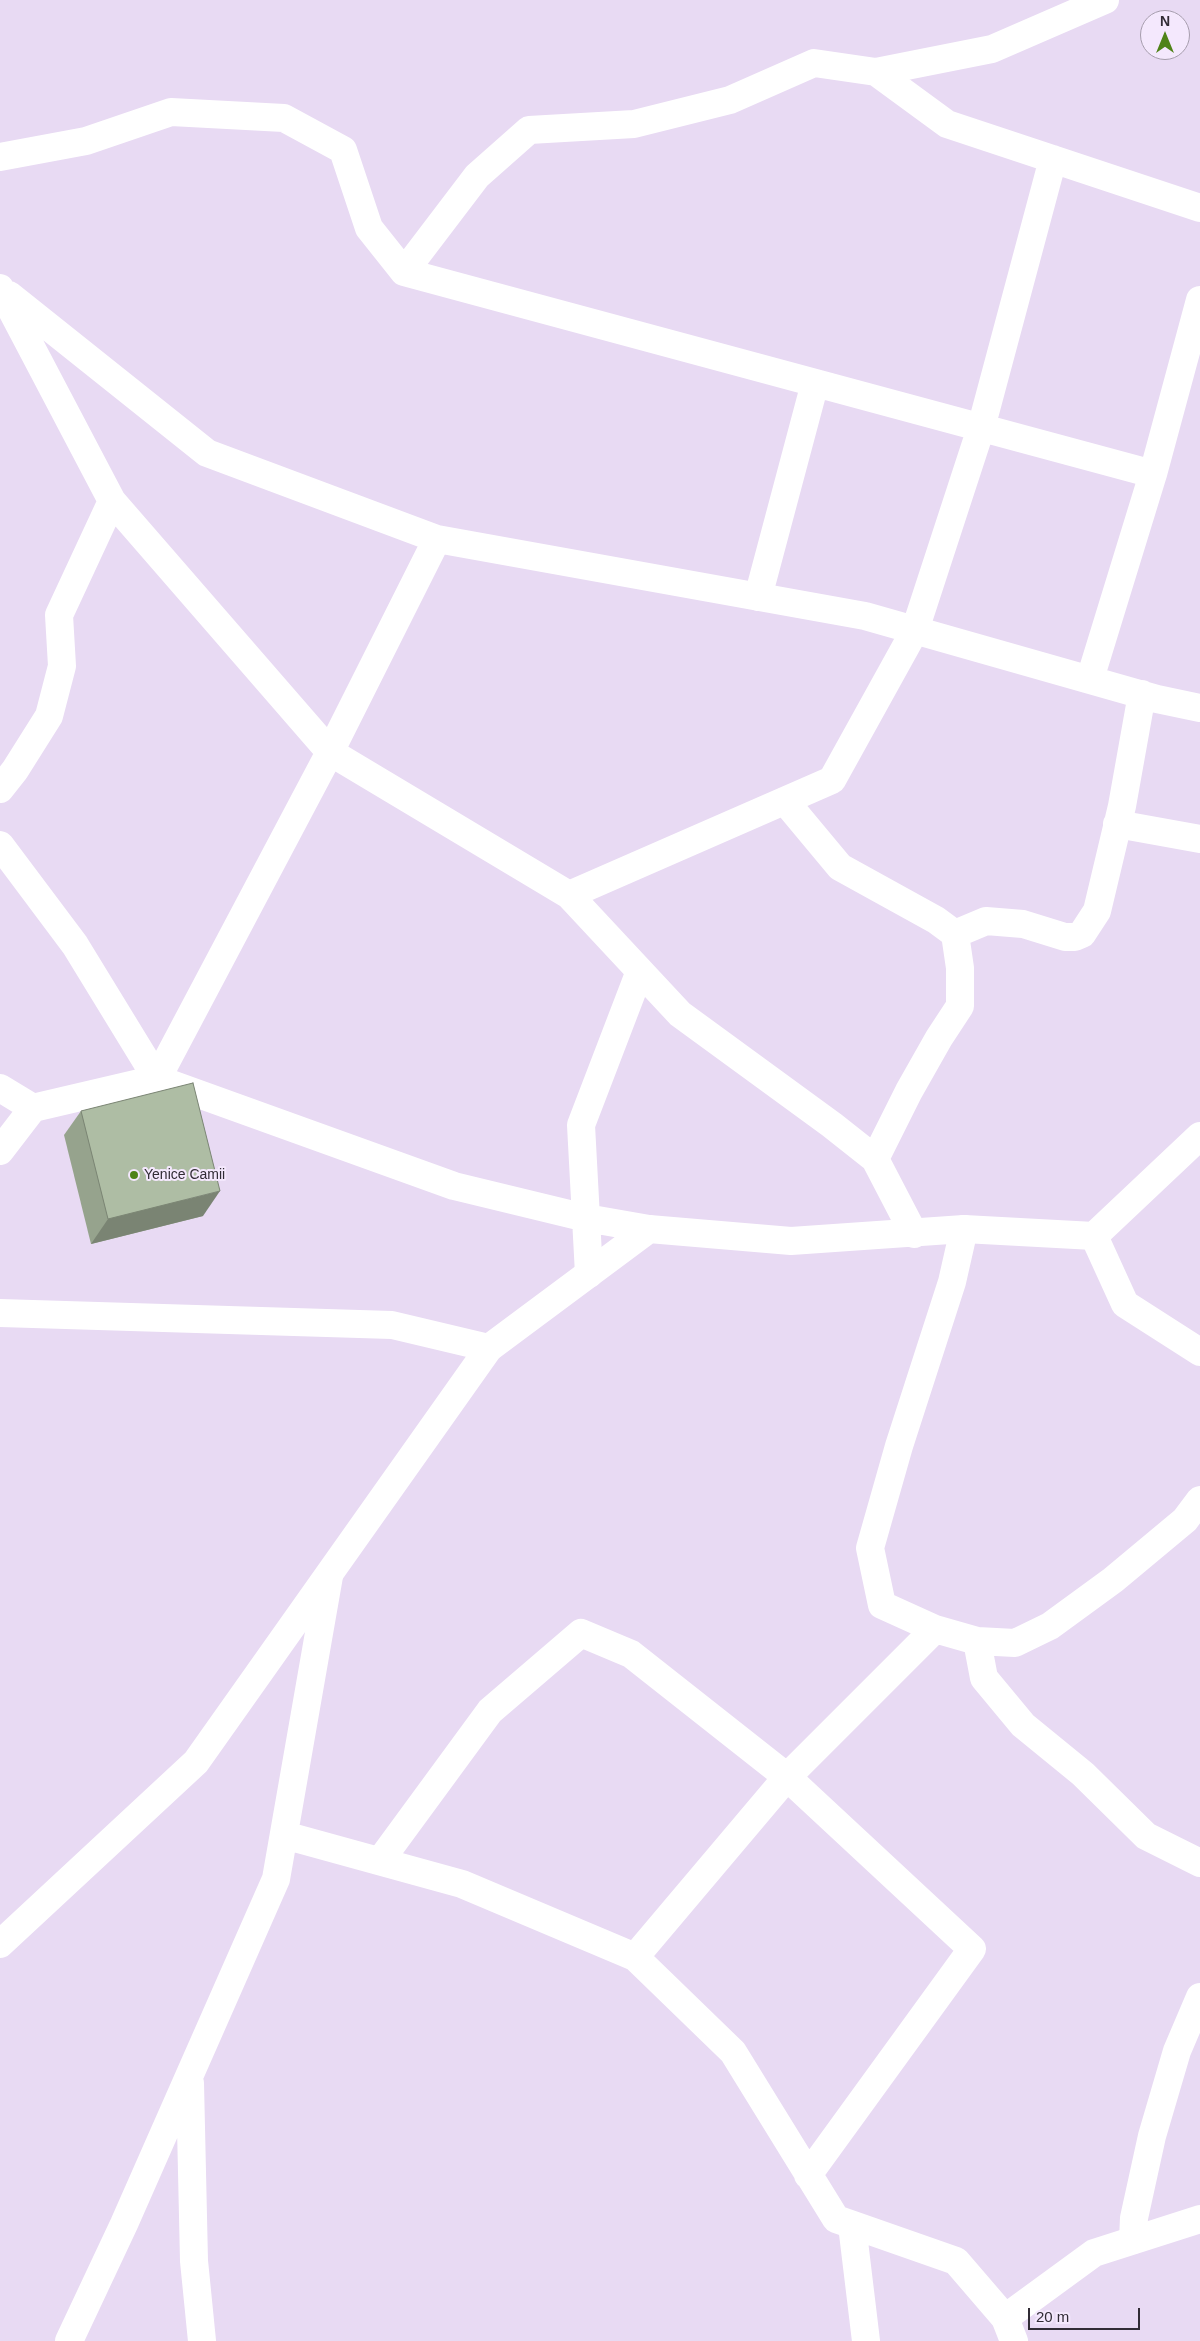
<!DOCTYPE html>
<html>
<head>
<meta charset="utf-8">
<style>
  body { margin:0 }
  #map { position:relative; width:1200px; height:2341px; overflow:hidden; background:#e8daf3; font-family:Helvetica,sans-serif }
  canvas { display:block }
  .north { position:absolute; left:1140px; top:10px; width:50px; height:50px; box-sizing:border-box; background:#f4e8fd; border:1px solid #a69dad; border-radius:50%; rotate:0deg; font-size:14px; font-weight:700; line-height:20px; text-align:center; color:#312c35 }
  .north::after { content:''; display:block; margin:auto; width:18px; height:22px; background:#4f8318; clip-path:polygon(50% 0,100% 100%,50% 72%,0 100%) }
  .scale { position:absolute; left:1028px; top:2308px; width:112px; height:22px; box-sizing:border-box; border:2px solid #312c35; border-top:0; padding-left:6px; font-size:15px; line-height:18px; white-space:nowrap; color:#312c35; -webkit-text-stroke:4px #f4e8fd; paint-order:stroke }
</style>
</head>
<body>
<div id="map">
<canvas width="1200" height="2341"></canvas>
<div class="north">N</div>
<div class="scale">20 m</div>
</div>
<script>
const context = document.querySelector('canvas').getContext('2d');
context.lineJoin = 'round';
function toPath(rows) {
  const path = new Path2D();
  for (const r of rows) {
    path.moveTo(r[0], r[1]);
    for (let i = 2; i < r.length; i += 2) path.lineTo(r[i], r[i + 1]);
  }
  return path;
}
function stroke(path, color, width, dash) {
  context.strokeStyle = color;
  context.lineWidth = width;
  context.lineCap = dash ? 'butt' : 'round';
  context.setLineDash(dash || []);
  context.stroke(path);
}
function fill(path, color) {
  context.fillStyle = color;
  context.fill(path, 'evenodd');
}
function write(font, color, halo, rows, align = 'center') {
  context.font = font + ' Helvetica,sans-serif';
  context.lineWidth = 4;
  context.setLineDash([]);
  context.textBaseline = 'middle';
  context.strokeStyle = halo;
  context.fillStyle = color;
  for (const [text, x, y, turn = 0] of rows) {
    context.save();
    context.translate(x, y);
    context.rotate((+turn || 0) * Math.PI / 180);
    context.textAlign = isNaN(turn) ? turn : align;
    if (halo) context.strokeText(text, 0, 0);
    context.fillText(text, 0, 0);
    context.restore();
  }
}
const street = toPath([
  [876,72,947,124,1200,208],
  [0,157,86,141,171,112,284,118,343,150,369,228,404,272,1153,474],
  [404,272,477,176,529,130,634,124,730,100,814,63,876,72,992,49,1105,0],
  [0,288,112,501,330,752,569,895,680,1014,832,1125,875,1159,914,1234],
  [9,295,207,453,437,539,865,616,1157,699,1200,708],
  [758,597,815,383],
  [1090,679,1153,474,1200,300],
  [0,789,15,770,49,716,62,666,59,615,112,501],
  [785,801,840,867,936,920,955,934,960,968,960,1006,939,1038,909,1091,875,1159],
  [1117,824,1200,839],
  [0,845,75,945,157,1079],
  [569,895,832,780,915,630,981,428,1053,159],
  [955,934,986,921,1023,924,1065,937,1075,937,1082,934,1097,911,1122,806,1142,694],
  [157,1079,330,752,437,539],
  [0,1088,33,1108],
  [0,1151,33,1108,157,1079,454,1186,586,1218,649,1229],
  [1094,1236,1125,1304,1200,1352],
  [589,1274,581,1125,640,971],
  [0,1313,392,1325,489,1348],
  [935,1629,977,1641,1015,1643,1050,1626,1113,1580,1185,1520,1200,1500],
  [977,1641,984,1678,1023,1725,1083,1774,1146,1836,1200,1863],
  [284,1835,462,1884,635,1957,733,2052,836,2219,956,2261,1005,2318,1014,2341],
  [380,1861,490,1711,581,1633,631,1654,787,1777,972,1949,808,2175],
  [635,1957,787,1777,935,1629,882,1605,870,1548,899,1446,952,1282,964,1229],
  [190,2083,194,2261,202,2341],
  [852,2225,866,2341],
  [1133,2240,1134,2218,1152,2136,1177,2051,1200,1997],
  [69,2341,124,2224,276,1879,329,1576]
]);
const secondary = toPath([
  [0,1944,196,1762,489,1348,649,1229,791,1241,964,1229,1094,1236,1200,1136],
  [1005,2318,1094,2253,1200,2219]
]);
const wall = toPath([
  [81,1111,203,1216,91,1244,64,1135]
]);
const shadedWall = toPath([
  [220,1191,203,1216,91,1244,108,1219]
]);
const building = toPath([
  [193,1083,220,1191,108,1219,81,1111,193,1083]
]);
const markers = [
  [134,1175,5,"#4f8318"]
];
const poiNames = [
  ["Yenice Camii",144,1175]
];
stroke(street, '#fff', 28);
stroke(secondary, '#fff', 28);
fill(wall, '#96a38d');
fill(shadedWall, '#7a8473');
fill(building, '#aebda4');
stroke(building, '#7a8473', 1);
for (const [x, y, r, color] of markers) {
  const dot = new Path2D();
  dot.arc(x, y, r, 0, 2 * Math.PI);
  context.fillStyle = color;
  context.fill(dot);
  stroke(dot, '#f4e8fd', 2);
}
write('14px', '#312c35', '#f4e8fd', poiNames, 'left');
</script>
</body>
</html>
